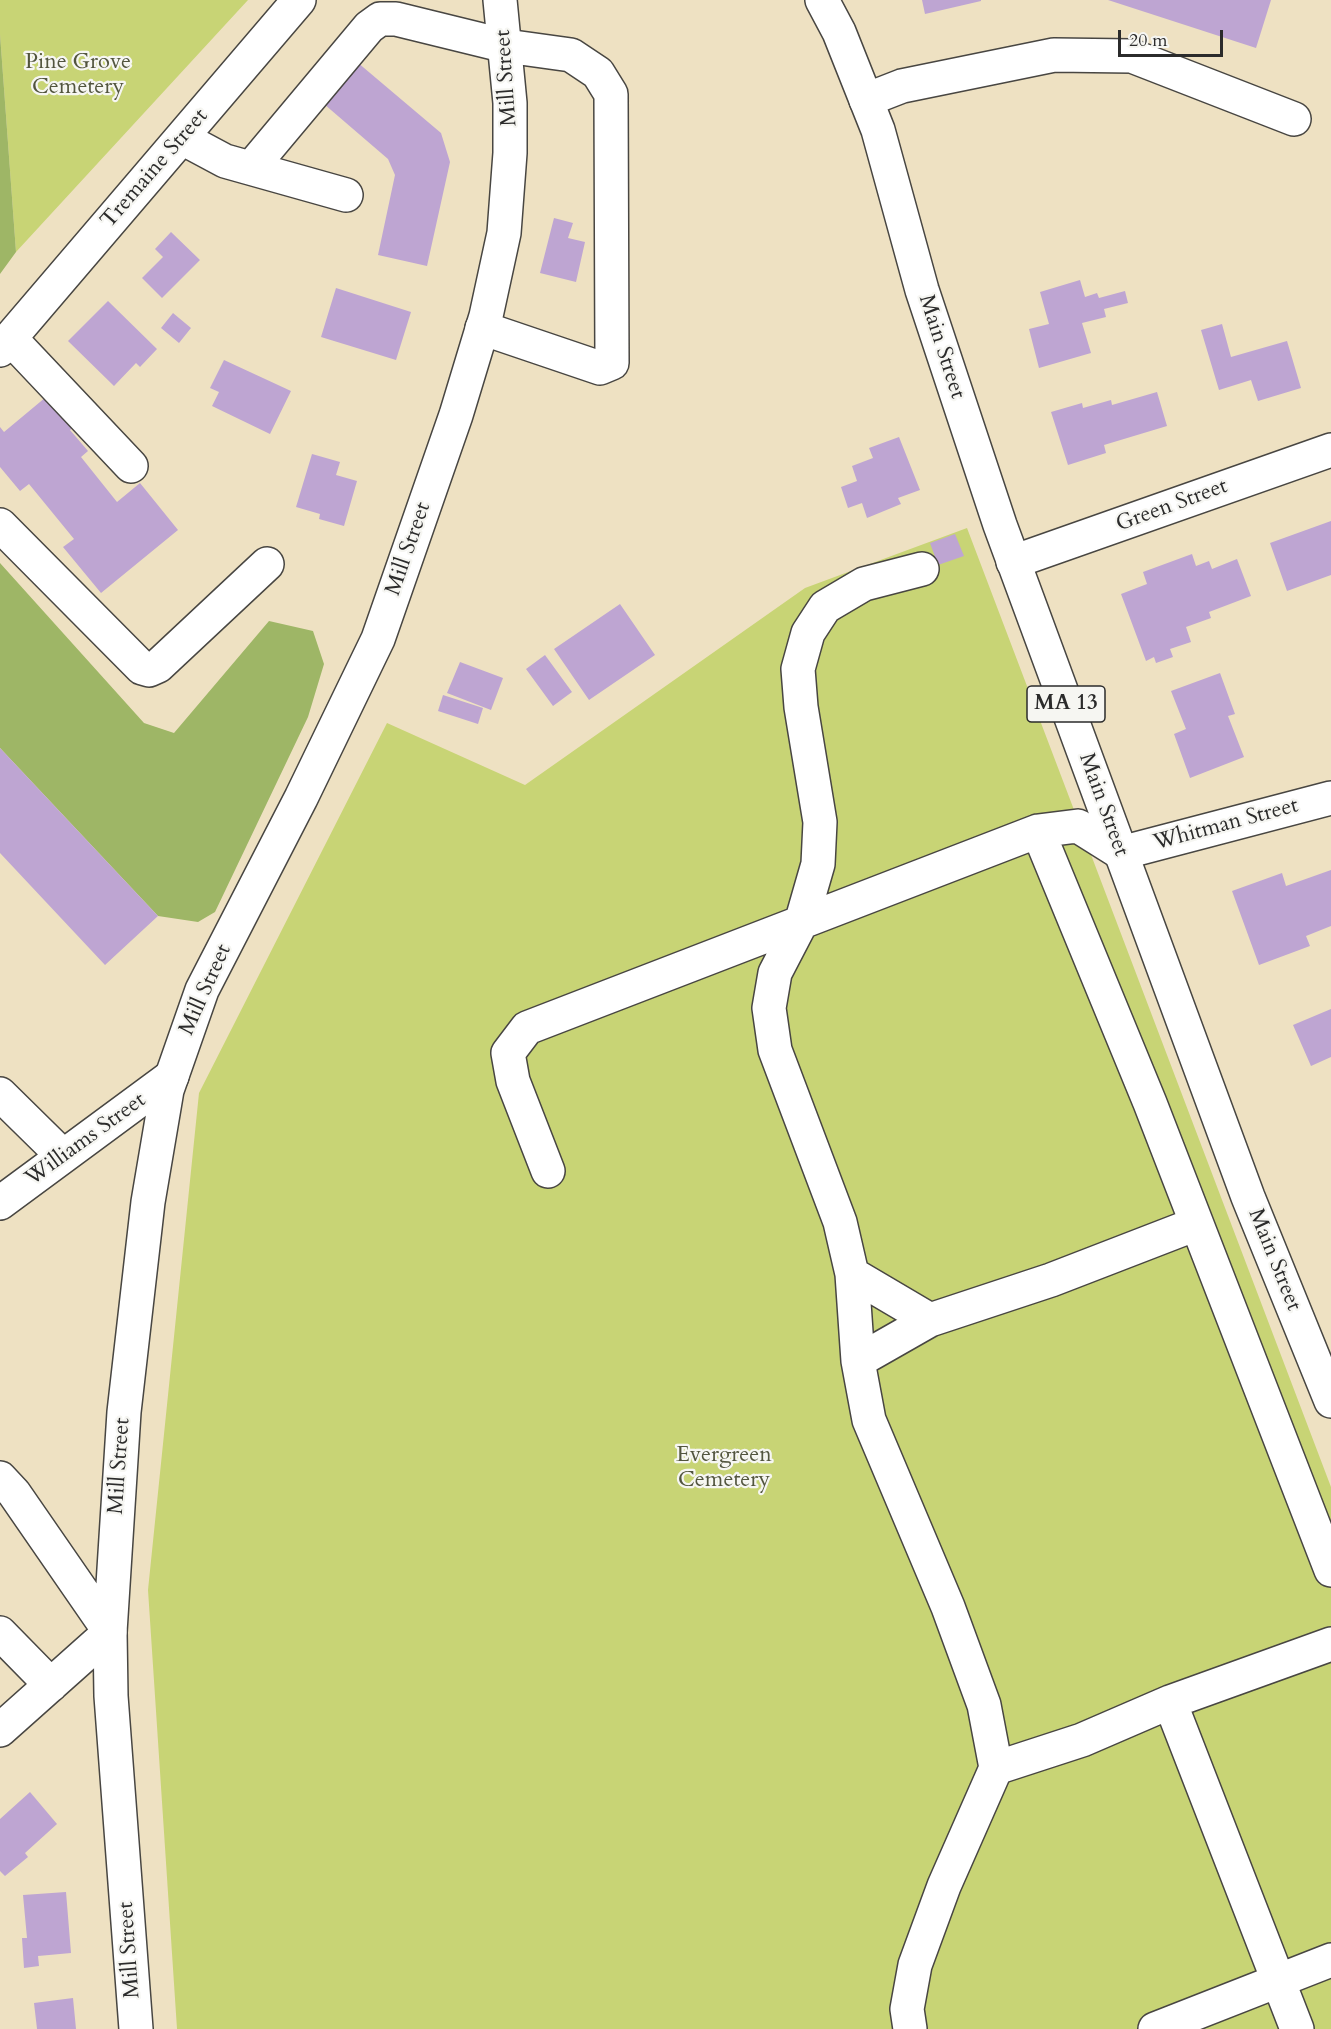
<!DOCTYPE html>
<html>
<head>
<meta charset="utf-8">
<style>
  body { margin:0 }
  #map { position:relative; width:1331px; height:2029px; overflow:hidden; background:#eee1c2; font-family:Cardo,serif }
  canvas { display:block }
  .scale { position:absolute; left:1118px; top:30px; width:105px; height:27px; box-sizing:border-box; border:3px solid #2b2b2b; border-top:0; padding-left:8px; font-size:18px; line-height:21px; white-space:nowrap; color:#2b2b2b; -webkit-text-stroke:4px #f6f6f2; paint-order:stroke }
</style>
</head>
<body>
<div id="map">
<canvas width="1331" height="2029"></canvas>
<div class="scale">20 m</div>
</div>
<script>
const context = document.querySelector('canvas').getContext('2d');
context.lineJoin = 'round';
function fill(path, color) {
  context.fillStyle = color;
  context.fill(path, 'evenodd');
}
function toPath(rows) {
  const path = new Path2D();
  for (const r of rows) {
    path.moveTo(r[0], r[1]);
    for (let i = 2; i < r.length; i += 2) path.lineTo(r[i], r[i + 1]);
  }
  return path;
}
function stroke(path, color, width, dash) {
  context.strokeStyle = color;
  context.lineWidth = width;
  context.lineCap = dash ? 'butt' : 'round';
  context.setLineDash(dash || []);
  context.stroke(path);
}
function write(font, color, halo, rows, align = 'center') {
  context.font = font + ' Cardo,serif';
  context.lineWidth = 4.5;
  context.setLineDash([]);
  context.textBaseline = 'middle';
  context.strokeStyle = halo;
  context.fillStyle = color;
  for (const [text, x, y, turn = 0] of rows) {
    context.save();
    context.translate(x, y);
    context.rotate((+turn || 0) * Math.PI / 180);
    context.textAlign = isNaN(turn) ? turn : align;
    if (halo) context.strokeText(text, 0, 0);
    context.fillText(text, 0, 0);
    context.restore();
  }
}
const green = toPath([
  [0,0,248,0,16,252,0,34],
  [967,528,1331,1487,1331,2029,177,2029,148,1590,199,1093,387,723,525,785,805,588]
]);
const forest = toPath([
  [0,34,16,252,0,274],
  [0,563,144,723,174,733,269,621,313,631,324,664,308,717,215,912,198,922,158,916,0,748]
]);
const building = toPath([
  [922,0,981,0,981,1,925,14],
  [1108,0,1271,0,1256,48],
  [357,62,441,133,450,162,427,266,378,255,395,175,388,159,324,104],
  [554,218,573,223,568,238,585,242,576,282,540,273],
  [171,232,200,260,162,298,142,278,163,257,155,249],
  [1080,280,1085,297,1097,293,1099,298,1125,291,1128,303,1104,309,1106,317,1082,323,1091,353,1039,368,1029,329,1049,324,1040,292],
  [336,288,411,312,396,360,321,337],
  [108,301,157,349,140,367,136,363,114,386,68,341],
  [173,313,191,328,179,343,161,328],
  [1222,324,1231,357,1287,341,1301,388,1258,401,1251,380,1219,390,1201,330],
  [224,360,291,391,270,434,212,406,219,392,210,388],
  [1157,392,1167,426,1104,445,1106,453,1068,465,1051,412,1082,403,1083,408,1111,400,1112,405],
  [46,397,81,421,70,430,88,451,81,457,117,502,140,483,178,530,101,593,63,547,74,539,29,484,20,491,0,467,0,427,4,432],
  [899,437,920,490,898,498,901,504,867,518,862,503,848,508,841,487,857,481,852,466,873,458,869,448],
  [312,454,340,462,336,475,357,481,344,526,319,519,320,514,296,507],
  [1331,521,1331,575,1287,591,1270,543],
  [955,534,964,556,938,565,930,543],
  [1192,554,1196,566,1209,561,1212,569,1237,559,1251,596,1209,612,1211,618,1186,627,1191,642,1170,649,1173,657,1156,663,1154,657,1146,661,1121,594,1147,584,1143,572],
  [620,604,655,655,589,700,554,649],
  [545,655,572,692,553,706,526,669],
  [460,662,503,678,491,710,447,693],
  [1220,673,1235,714,1228,716,1244,757,1190,778,1174,734,1186,729,1171,691],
  [443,695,483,708,478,724,438,711],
  [0,748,158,916,105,965,0,853],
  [1331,870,1331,926,1306,936,1310,946,1259,965,1232,891,1282,873,1286,886],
  [1331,1009,1331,1057,1311,1066,1293,1025],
  [30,1792,57,1824,25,1853,28,1857,5,1876,0,1871,0,1819],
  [66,1892,71,1953,38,1956,39,1966,24,1968,22,1938,27,1938,23,1895],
  [73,1998,76,2029,37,2029,34,2003]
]);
const minor = toPath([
  [866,100,902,86,1054,55,1132,56,1294,119],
  [182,138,225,161,346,195],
  [251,168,369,27,380,19,396,19,506,46,571,55,598,73,611,94,612,363,600,368,482,328],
  [10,338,131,466],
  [0,350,299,0],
  [0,525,142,668,149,670,158,666,267,564],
  [1013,562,1331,450],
  [922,569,864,584,825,607,808,633,798,669,801,707,820,822,818,864,801,923,775,973,769,1008,775,1050,840,1222,852,1274,858,1361,869,1420,948,1607,984,1705,996,1768],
  [1038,831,1150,1103,1331,1570],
  [0,1094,63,1156],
  [548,1171,513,1081,508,1053,527,1028,1038,831,1078,826,1121,853,1331,798],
  [0,1203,172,1076],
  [852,1274,930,1320,1051,1280,1196,1224],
  [858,1361,930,1320],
  [0,1633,51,1685],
  [1170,1702,1297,2029],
  [0,1730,110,1632],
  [910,2029,907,2009,915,1965,944,1886,996,1768,1082,1740,1170,1702,1331,1644],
  [1155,2029,1331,1960]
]);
const major = toPath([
  [822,0,839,32,878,130,922,290,1000,525,1248,1197,1331,1401],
  [0,1478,14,1493,110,1632],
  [136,2029,111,1696,110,1632,124,1412,148,1202,167,1090,202,990,301,798,378,639,456,415,486,316,504,233,510,153,510,103,500,0]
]);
const shields = [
  [1066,704,78]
];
const shieldNames = [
  ["MA 13",1066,704]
];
const parkNames = [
  ["Pine Grove",78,63],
  ["Cemetery",78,88],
  ["Evergreen",724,1456],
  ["Cemetery",724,1481]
];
const streetNames = [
  ["Mill Street",507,78,-94],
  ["Tremaine Street",155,169,-49],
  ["Main Street",941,347,72],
  ["Green Street",1172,506,-20],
  ["Mill Street",409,549,-71],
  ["Main Street",1103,805,70],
  ["Whitman Street",1226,825,-15],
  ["Mill Street",206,990,-66],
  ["Williams Street",86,1140,-36],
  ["Main Street",1274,1260,68],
  ["Mill Street",120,1466,-86],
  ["Mill Street",130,1950,-94]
];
fill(green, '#c8d475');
fill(forest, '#9eb666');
fill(building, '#bea5d2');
stroke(minor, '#484642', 36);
stroke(major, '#484642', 36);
stroke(minor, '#fff', 33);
stroke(major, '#fff', 33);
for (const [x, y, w] of shields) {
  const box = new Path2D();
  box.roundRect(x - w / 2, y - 18, w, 36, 4.5);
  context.fillStyle = '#f6f6f2';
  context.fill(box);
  stroke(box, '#2b2b2b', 1.5);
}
write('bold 21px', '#2b2b2b', null, shieldNames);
write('22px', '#52553e', '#f6f6f2', parkNames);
write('22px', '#2b2b2b', '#f6f6f2', streetNames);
</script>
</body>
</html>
